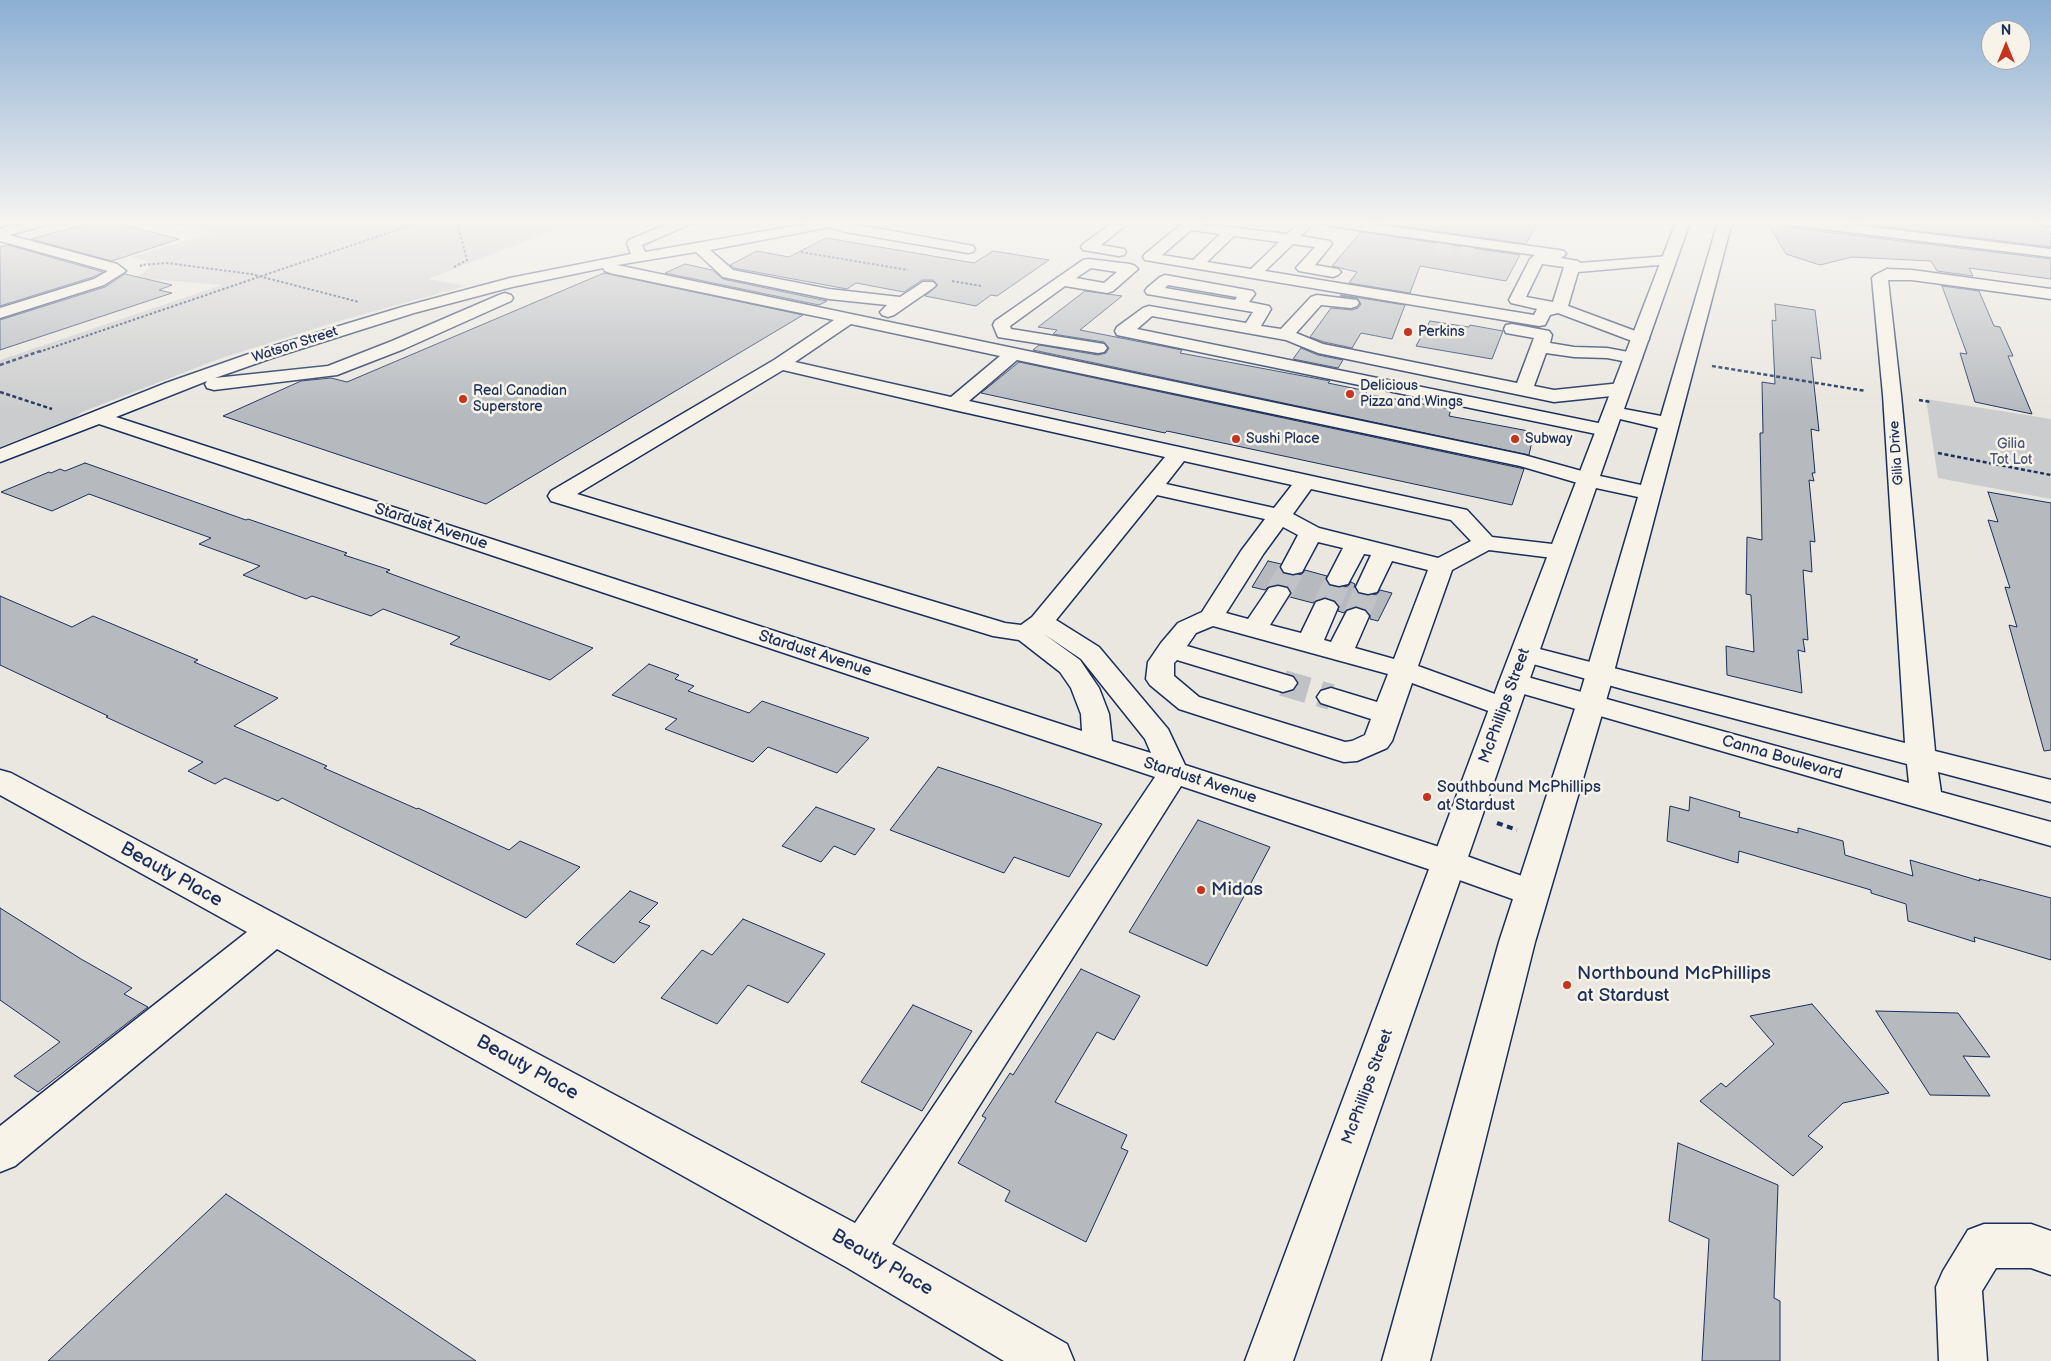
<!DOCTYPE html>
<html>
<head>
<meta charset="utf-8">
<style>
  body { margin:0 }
  #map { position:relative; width:2051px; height:1361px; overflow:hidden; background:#eae7e0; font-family:"Balsamiq Sans",sans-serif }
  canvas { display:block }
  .north { position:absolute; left:1981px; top:20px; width:50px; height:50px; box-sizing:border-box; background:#f7f3e8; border:1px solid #9fa5b1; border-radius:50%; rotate:0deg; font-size:14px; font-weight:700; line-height:20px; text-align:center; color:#1b2f5e }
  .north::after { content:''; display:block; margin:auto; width:18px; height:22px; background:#c8321e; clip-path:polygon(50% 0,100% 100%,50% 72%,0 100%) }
</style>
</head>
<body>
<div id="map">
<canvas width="2051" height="1361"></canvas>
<div class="north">N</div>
</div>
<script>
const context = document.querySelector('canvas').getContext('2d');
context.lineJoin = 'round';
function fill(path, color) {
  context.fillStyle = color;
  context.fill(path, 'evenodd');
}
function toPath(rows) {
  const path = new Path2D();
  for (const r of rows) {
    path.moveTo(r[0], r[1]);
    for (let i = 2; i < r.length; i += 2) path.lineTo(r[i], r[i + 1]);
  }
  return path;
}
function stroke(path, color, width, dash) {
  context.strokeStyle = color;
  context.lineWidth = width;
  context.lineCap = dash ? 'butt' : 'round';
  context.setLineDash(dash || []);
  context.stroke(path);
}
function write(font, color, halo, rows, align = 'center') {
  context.font = font + ' "Balsamiq Sans",sans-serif';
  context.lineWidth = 5;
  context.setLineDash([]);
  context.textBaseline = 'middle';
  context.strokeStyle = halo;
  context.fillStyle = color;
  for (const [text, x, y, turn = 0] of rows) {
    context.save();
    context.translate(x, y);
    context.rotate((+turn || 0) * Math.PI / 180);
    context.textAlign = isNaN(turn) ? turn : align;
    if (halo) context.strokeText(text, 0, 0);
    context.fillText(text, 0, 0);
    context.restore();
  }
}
const green = toPath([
  [163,222,576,222,428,279,465,286,336,322,219,359,82,412,73,419,0,447,0,360,222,285,136,278,150,268,146,261,131,257,213,233],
  [1926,399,2051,419,2051,499,1938,478]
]);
const building = toPath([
  [94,222,111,222,179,239,112,261,31,239,94,222],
  [1370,222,1538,222,1526,244,1370,222],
  [1767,222,1783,222,1792,228,2051,259,2051,279,1969,268,1973,276,1937,271,1931,261,1852,257,1820,265,1786,254,1767,222],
  [1844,222,2024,222,2040,224,2046,227,2051,235,2051,247,1844,222],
  [1361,232,1520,255,1506,281,1420,266,1410,293,1349,283,1357,272,1332,266,1361,232],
  [826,238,974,263,993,251,1049,260,997,296,991,295,976,306,925,296,937,286,937,284,933,280,922,280,904,292,856,283,847,289,734,268,730,265,757,251,789,257,826,238],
  [8,245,103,272,93,277,0,306,0,247,8,245],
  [685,264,712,270,723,279,827,301,819,305,665,273,685,264],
  [604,273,803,315,486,504,223,416,301,381,331,378,347,382,604,273],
  [125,274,172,285,159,290,172,293,0,350,0,320,105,287,125,274],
  [1942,286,1979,291,1994,326,2000,327,2013,356,2008,356,2032,414,1975,402,1960,353,1967,354,1942,286],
  [1085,291,1122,296,1080,330,1182,350,1180,353,1330,381,1328,383,1367,391,1366,394,1451,409,1449,416,1534,432,1529,455,1033,350,1039,345,1098,355,1106,353,1109,348,1104,342,1053,334,1057,330,1038,327,1085,291],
  [1341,295,1405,305,1392,339,1361,333,1352,348,1324,342,1310,337,1331,308,1352,310,1358,308,1361,304,1357,298,1340,296,1341,295],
  [1775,304,1815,310,1821,359,1811,357,1819,431,1811,429,1815,473,1812,473,1814,481,1809,480,1815,542,1810,541,1812,572,1803,570,1808,640,1803,639,1805,652,1798,650,1802,693,1727,675,1726,646,1754,652,1751,595,1746,594,1747,537,1762,540,1760,433,1763,433,1762,382,1775,384,1772,320,1776,321,1775,304],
  [1430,321,1469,327,1470,325,1503,331,1492,359,1416,346,1430,321],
  [1301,348,1318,355,1343,360,1338,368,1293,359,1301,348],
  [1019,362,1520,468,1524,469,1512,505,1167,431,1165,433,981,393,1019,362],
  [85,463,246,520,248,519,347,553,344,555,390,570,386,572,593,648,550,680,450,644,460,637,383,609,371,616,312,596,306,599,243,575,260,566,199,544,211,538,89,494,52,511,1,492,49,472,51,473,60,469,65,471,85,463],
  [1988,492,2051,503,2051,750,2044,751,2009,625,2017,627,2005,587,2010,588,1988,520,1998,522,1988,492],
  [1268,561,1281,564,1279,568,1284,574,1293,576,1302,574,1305,570,1327,576,1325,580,1330,586,1339,588,1348,586,1351,582,1355,584,1354,588,1359,594,1368,596,1377,594,1380,590,1392,593,1378,621,1370,619,1370,615,1366,610,1357,606,1346,609,1344,613,1338,611,1339,606,1335,601,1326,597,1315,600,1313,603,1290,597,1292,592,1287,586,1278,584,1269,586,1265,590,1252,587,1268,561],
  [0,596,72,627,93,616,198,660,194,662,278,698,234,726,327,766,324,768,417,809,418,808,509,850,520,841,580,867,526,918,282,798,278,801,225,778,215,784,188,771,203,762,106,717,108,716,0,665,0,596],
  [649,664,679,675,675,679,694,686,688,691,749,713,762,701,869,738,837,773,768,747,753,762,665,729,677,719,612,695,649,664],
  [938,767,998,787,1102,824,1069,877,1014,857,1004,873,890,830,938,767],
  [1690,797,1740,812,1739,817,1798,833,1798,828,1843,841,1845,855,1913,876,1910,860,1980,881,1979,879,2051,898,2051,960,1974,937,1975,942,1908,921,1906,904,1871,893,1871,890,1739,851,1738,863,1667,841,1670,806,1689,811,1690,797],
  [816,807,875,829,855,855,834,846,821,862,782,846,816,807],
  [1198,820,1270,847,1207,966,1129,932,1198,820],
  [630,891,658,903,639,922,650,926,614,963,576,944,630,891],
  [0,908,81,959,132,988,124,994,148,1007,38,1092,14,1076,60,1042,0,1000,0,908],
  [743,919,825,954,788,1003,748,985,717,1024,661,998,702,950,712,955,743,919],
  [1081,969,1140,996,1114,1040,1097,1032,1055,1102,1127,1135,1121,1148,1128,1151,1086,1242,1005,1201,1010,1191,958,1163,986,1118,982,1116,1010,1073,1013,1075,1081,969],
  [1812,1004,1889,1093,1843,1103,1808,1136,1823,1147,1793,1176,1700,1101,1721,1083,1726,1087,1774,1044,1750,1016,1812,1004],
  [913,1005,972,1031,922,1111,861,1082,913,1005],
  [1876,1011,1958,1013,1990,1057,1963,1056,1990,1096,1930,1095,1876,1011],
  [1678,1143,1778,1185,1774,1298,1780,1301,1780,1361,1702,1361,1709,1239,1669,1221,1678,1143],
  [226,1194,476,1361,48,1361,226,1194]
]);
const minorTunnelFar1 = toPath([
  [1437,244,1474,250]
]);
const minorTunnel = toPath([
  [1278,593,1293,567],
  [1325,607,1339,579],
  [1356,616,1368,587],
  [1283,683,1331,697]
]);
const pathFar2 = toPath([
  [801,252,908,270],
  [141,267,141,265,167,263,251,274,359,302],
  [454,267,467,260,457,222],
  [952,281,981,286],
  [39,352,420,222]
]);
const pathFar1 = toPath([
  [0,365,43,350],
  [1712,366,1866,391],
  [0,392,52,409],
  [1919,400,1931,402],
  [1938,453,2051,475]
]);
const path = toPath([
  [1497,823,1517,830]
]);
const minor = toPath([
  [27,222,49,222,47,225,9,235,117,264,126,271,104,285,0,318,0,308,94,279,108,271,0,241,0,229,27,222],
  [672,222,690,222,688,225,642,245,645,252,817,222,843,222,968,245,973,246,975,249,973,252,968,253,846,232,830,227,710,250,733,270,829,289,900,297,923,282,933,282,936,285,933,288,894,315,888,317,882,315,880,312,887,305,829,299,723,277,696,252,617,265,1524,455,1596,475,1599,480,1596,485,1588,486,1520,466,1017,360,969,401,1467,510,1492,537,1561,545,1569,547,1573,552,1569,557,1561,559,1489,550,1452,570,1418,666,1514,701,1518,707,1514,713,1504,716,1494,713,1412,683,1392,741,1387,748,1357,761,1344,762,1334,759,1179,709,1150,685,1146,679,1148,662,1161,643,1178,623,1202,612,1241,551,1265,519,1157,495,1056,620,1099,647,1168,729,1185,765,1461,854,1544,884,1549,893,1544,902,1532,906,1437,872,1181,786,892,1244,1067,1344,1074,1361,1004,1361,846,1267,277,949,15,1166,0,1172,0,1126,247,932,0,795,0,770,11,773,855,1223,1155,777,99,424,0,462,0,449,166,383,260,350,402,307,510,278,631,254,627,243,629,240,672,222],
  [603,268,605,271,610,273,834,320,774,360,551,491,548,496,551,501,993,636,1019,640,1060,672,1071,688,1081,714,1082,731,116,417,207,381,205,384,207,388,214,390,337,375,404,349,511,301,513,298,511,295,505,293,499,295,392,341,328,366,215,378,272,358,414,313,512,287,603,268],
  [851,324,1000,356,951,397,795,362,851,324],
  [783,370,954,410,1165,457,1032,617,1021,625,1005,623,577,494,783,370],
  [1184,461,1292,485,1274,508,1166,484,1184,461],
  [1311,489,1451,520,1471,541,1438,558,1319,528,1293,514,1311,489],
  [1283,527,1298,535,1281,567,1284,572,1293,574,1302,572,1318,542,1343,548,1327,579,1330,584,1339,586,1348,584,1364,554,1371,555,1356,587,1359,592,1368,594,1377,592,1392,561,1428,570,1394,659,1355,648,1369,616,1365,611,1356,608,1347,611,1331,642,1324,640,1338,607,1334,602,1325,599,1316,602,1301,633,1270,625,1290,593,1287,588,1278,586,1269,588,1248,619,1226,613,1264,553,1283,527],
  [1213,626,1388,674,1377,702,1331,688,1321,691,1317,697,1321,703,1371,719,1365,735,1352,741,1345,742,1199,697,1174,676,1174,663,1177,660,1283,692,1293,689,1297,683,1293,677,1187,646,1196,633,1213,626],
  [1044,634,1081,659,1145,739,1151,753,1112,741,1109,714,1099,688,1080,660,1044,634],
  [1114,222,1130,222,1101,245,1124,249,1126,252,1124,255,1119,256,1083,250,1081,247,1083,244,1114,222],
  [1184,222,1287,234,1300,222,1315,222,1301,236,1330,241,1332,244,1315,265,1338,269,1341,272,1338,275,1333,277,1299,271,1296,268,1315,247,1293,244,1265,271,1534,315,1537,309,1511,303,1509,300,1530,259,1535,255,1330,226,1323,222,1358,222,1559,250,1564,251,1566,254,1561,258,1578,261,1580,263,1669,256,1674,257,1676,260,1674,263,1669,264,1578,272,1568,306,1646,335,1649,339,1646,343,1640,344,1558,313,1550,315,1545,325,1539,326,1145,260,1143,257,1145,254,1184,222],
  [1191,230,1220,234,1193,260,1162,255,1191,230],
  [1234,236,1279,242,1251,269,1207,262,1234,236],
  [1542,264,1564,267,1553,302,1526,297,1542,264],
  [1791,222,1830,222,2051,249,2051,257,1798,226,1791,222],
  [2041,222,2051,222,2051,226,2043,225,2041,222],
  [1088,259,1130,264,1135,266,1138,269,1113,291,1107,293,1065,286,1010,326,1011,329,1104,344,1107,348,1104,352,1098,353,998,337,993,325,995,321,1083,260,1088,259],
  [1091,268,1117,272,1104,283,1076,278,1091,268],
  [1887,269,1912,270,2051,289,2051,299,1912,280,1888,280,1901,395,1935,751,2051,780,2051,802,1938,772,1941,792,2051,822,2051,846,1503,688,1499,682,1503,676,1513,673,1909,783,1907,764,1626,690,1515,659,1511,653,1515,647,1524,645,1905,743,1883,395,1872,278,1875,275,1887,269],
  [1165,275,1253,291,1255,294,1249,302,1269,306,1271,309,1261,326,1281,329,1311,297,1317,295,1357,300,1359,303,1357,306,1351,308,1321,305,1296,333,1323,344,1517,383,1534,338,1506,333,1504,329,1506,325,1512,324,1549,331,1552,335,1550,343,1574,347,1607,348,1639,354,1642,358,1639,362,1633,363,1607,358,1574,357,1546,353,1534,386,1554,390,1621,383,1628,385,1630,389,1628,393,1621,395,1554,402,1318,353,1286,340,1152,316,1137,329,1613,426,1616,430,1613,434,1606,436,1117,335,1115,331,1117,327,1143,308,1149,306,1246,323,1253,312,1147,294,1145,291,1147,288,1160,277,1165,275],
  [1168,285,1237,297,1235,300,1165,288,1168,285],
  [1984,1224,2031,1224,2051,1231,2051,1275,2031,1268,1996,1268,1982,1291,1987,1361,1939,1361,1936,1287,1943,1271,1968,1230,1984,1224]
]);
const major = toPath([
  [1676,222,1690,222,1624,409,1661,416,1718,222,1732,222,1610,687,1535,942,1430,1361,1382,1361,1499,942,1582,687,1638,497,1596,488,1293,1361,1245,1361,1499,682,1676,222],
  [1620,419,1658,428,1641,485,1600,476,1620,419],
  [1785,222,1809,222,1802,226,1792,226,1785,222]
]);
const markers = [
  [1408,332,5,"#c8321e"],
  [1350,394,5,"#c8321e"],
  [463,399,5,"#c8321e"],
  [1236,439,5,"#c8321e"],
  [1515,439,5,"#c8321e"],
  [1427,797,5,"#c8321e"],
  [1201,890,5,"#c8321e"],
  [1567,985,5,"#c8321e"]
];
const farPoinames = [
  ["Perkins",1418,332],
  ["Delicious",1360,386],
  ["Pizza and Wings",1360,402],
  ["Real Canadian",473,391],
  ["Superstore",473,407],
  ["Sushi Place",1246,439],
  ["Subway",1525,439]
];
const farStreetnames = [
  ["Watson Street",295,345,-18],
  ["Gilia Drive",1897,453,-94]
];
const farParknames = [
  ["Gilia",2011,444],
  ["Tot Lot",2011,460]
];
const streetNames = [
  ["Stardust Avenue",431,527,18],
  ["Stardust Avenue",815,654,18],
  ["McPhillips Street",1505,706,-70],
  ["Canna Boulevard",1782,758,16],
  ["Stardust Avenue",1200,781,18],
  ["McPhillips Street",1368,1087,-70]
];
const poiNames = [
  ["Southbound McPhillips",1437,788],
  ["at Stardust",1437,806]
];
const nearStreetnames = [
  ["Beauty Place",171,875,29],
  ["Beauty Place",527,1068,29],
  ["Beauty Place",882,1263,30]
];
const nearPoinames = [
  ["Midas",1211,890],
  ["Northbound McPhillips",1577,974],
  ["at Stardust",1577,996]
];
fill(green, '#cbcccd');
fill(building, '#b6babf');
stroke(building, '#1b2f5e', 1);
stroke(minorTunnelFar1, '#c1c2c6', 16, [16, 8]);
stroke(minorTunnel, '#c1c2c6', 26, [26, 12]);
stroke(minor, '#1b2f5e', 3);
stroke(major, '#1b2f5e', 3);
stroke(pathFar2, '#1b2f5e', 2, [2.5, 2]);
stroke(pathFar1, '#1b2f5e', 2.5, [4, 2.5]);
stroke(path, '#1b2f5e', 4, [6, 4.5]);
fill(minor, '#f7f3e8');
fill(major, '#f7f3e8');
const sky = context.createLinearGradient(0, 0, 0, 412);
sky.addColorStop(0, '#8cafd3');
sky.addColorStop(0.54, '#f6f4f1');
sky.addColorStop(1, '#f6f4f100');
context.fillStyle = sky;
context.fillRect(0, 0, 2051, 412);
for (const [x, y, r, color] of markers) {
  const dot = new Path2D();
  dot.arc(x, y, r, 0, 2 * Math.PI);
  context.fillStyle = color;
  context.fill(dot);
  stroke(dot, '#f7f3e8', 2);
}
write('14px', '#1b2f5e', '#f7f3e8', farPoinames, 'left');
write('14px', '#1b2f5e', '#f7f3e8', farStreetnames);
write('14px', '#47567a', '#f7f3e8', farParknames);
write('16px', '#1b2f5e', '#f7f3e8', streetNames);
write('16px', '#1b2f5e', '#f7f3e8', poiNames, 'left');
write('19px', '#1b2f5e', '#f7f3e8', nearStreetnames);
write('19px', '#1b2f5e', '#f7f3e8', nearPoinames, 'left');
</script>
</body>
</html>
